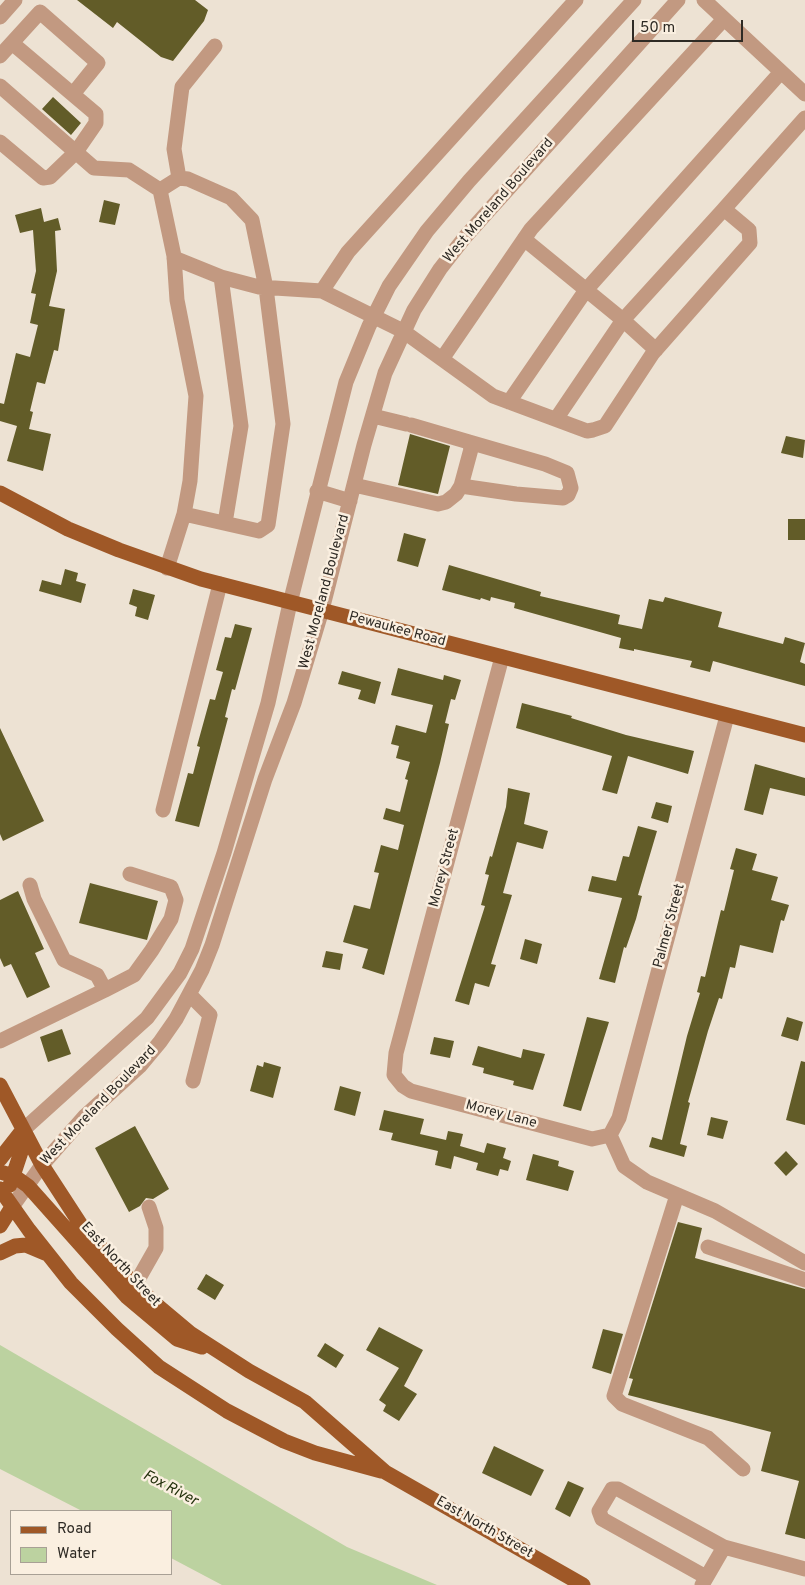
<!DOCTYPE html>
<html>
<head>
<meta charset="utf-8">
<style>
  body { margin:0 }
  #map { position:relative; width:805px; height:1585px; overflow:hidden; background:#ede2d3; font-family:Overpass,sans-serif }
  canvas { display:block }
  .legend { position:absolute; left:10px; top:1510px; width:162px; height:65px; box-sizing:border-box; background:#faefe0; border:1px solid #a8a095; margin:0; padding:6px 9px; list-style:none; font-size:15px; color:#2e2a24 }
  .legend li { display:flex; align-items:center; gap:10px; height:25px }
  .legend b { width:25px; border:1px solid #a8a095 }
  .scale { position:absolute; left:632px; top:20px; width:111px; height:22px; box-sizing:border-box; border:2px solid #2e2a24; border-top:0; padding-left:6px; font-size:15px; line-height:18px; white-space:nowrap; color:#2e2a24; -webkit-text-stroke:4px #faefe0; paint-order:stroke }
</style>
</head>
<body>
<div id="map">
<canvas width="805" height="1585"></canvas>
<ul class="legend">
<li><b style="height:6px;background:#9f5827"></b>Road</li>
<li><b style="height:14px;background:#bcd2a0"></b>Water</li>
</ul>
<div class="scale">50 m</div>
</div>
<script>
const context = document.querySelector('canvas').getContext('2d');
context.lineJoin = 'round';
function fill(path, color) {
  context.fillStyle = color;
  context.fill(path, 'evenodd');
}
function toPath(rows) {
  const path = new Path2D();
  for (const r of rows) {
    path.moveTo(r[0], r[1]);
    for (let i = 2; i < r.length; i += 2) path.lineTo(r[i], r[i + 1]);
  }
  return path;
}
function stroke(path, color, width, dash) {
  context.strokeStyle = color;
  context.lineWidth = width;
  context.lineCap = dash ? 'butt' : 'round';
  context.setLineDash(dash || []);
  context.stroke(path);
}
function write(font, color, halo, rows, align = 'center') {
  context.font = font + ' Overpass,sans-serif';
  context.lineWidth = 5;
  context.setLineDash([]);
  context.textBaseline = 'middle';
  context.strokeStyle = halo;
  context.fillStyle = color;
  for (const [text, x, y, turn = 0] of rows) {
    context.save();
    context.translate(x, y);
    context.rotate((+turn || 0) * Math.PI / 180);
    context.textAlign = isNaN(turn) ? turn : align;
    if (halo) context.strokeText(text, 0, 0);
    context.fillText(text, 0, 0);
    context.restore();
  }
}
const water = toPath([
  [0,1345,347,1547,437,1585,222,1585,171,1558,171,1511,82,1511,0,1469]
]);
const building = toPath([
  [77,0,195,0,208,10,204,21,173,61,161,57,117,22,113,28],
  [53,97,81,123,71,135,42,109],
  [104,200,120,204,115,225,99,222],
  [41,208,44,222,58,218,61,230,55,231,57,271,49,306,65,309,58,351,54,350,45,384,37,382,30,411,33,412,29,429,51,434,43,471,7,461,17,426,0,421,0,403,4,404,16,353,30,357,38,325,30,323,36,294,31,293,36,271,33,230,20,233,15,215],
  [410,434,450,446,438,494,398,485],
  [786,436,805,440,803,458,781,453],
  [788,519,805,519,805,540,788,540],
  [404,533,426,539,418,567,397,561],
  [449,565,541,592,540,596,620,615,618,624,642,629,649,599,663,602,665,597,722,612,718,627,783,644,785,637,805,643,800,662,805,664,805,686,713,661,710,672,690,667,692,661,634,649,634,651,619,648,621,638,514,608,515,603,491,597,490,601,481,598,480,600,442,590],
  [65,569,78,573,76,581,86,584,81,603,39,591,42,580,61,585],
  [133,589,155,595,148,620,135,616,137,607,129,604],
  [235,624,252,628,235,690,232,689,225,717,228,718,199,827,175,821,188,773,193,774,200,747,197,746,210,699,215,700,223,672,216,670,225,637,231,638],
  [398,668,443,680,444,675,461,680,455,700,451,699,445,723,449,724,440,763,384,975,362,968,368,949,343,942,354,905,370,909,379,873,374,872,381,845,398,850,404,825,383,819,386,808,400,812,408,780,405,779,410,762,396,758,399,746,391,744,396,725,426,733,433,705,391,695],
  [342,671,381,682,375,704,358,699,361,690,338,684],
  [522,703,572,716,571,718,626,735,694,751,688,774,628,756,617,794,602,790,612,756,516,728],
  [0,728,44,821,3,841,0,834],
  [755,764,805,778,805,796,770,788,763,815,744,810],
  [508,788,530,793,524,824,548,831,543,849,517,842,503,893,512,895,491,964,496,965,489,987,475,983,469,1005,455,1001,485,906,481,905,489,875,485,874,490,856,492,857,506,807],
  [656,802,672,806,668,823,651,818],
  [638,826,657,831,638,895,642,896,636,919,626,948,624,947,615,983,599,979,622,898,588,891,592,876,616,881,623,856,629,857],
  [736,848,757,854,752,870,778,877,771,900,789,905,784,921,781,920,773,953,740,945,735,968,730,967,722,999,719,998,708,1031,688,1102,690,1103,680,1144,687,1146,684,1157,649,1147,652,1137,662,1140,687,1036,700,993,697,992,701,976,705,977,721,910,724,911,734,870,730,869],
  [90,883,158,901,147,940,79,923],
  [18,891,44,949,35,953,50,987,27,998,11,964,4,967,0,958,0,900],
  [525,939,542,944,537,964,520,959],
  [326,951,343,954,340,970,322,967],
  [587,1017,609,1022,581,1111,563,1106],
  [787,1017,803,1022,798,1041,781,1036],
  [62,1029,71,1054,48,1062,40,1037],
  [434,1037,454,1041,450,1058,430,1054],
  [478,1046,521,1058,523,1049,545,1054,533,1090,513,1085,514,1081,483,1073,484,1068,472,1065],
  [801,1061,805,1062,805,1125,786,1120],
  [264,1062,281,1067,273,1098,250,1091,257,1065,263,1067],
  [340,1086,361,1092,355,1116,334,1110],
  [384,1110,424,1119,420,1134,446,1140,448,1131,463,1134,460,1146,484,1153,487,1143,506,1148,503,1158,511,1161,508,1171,500,1169,498,1176,476,1170,478,1163,454,1156,451,1169,435,1165,438,1151,391,1140,393,1133,379,1130],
  [711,1117,728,1121,723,1139,707,1135],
  [135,1126,169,1189,153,1199,146,1198,140,1206,129,1212,95,1148],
  [786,1151,798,1164,786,1176,774,1163],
  [533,1154,559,1161,558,1166,574,1171,568,1191,526,1180],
  [678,1222,702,1228,695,1258,805,1289,805,1539,785,1534,799,1481,761,1471,771,1432,628,1395,633,1379,629,1378],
  [206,1274,224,1285,215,1300,197,1289],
  [379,1327,423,1350,404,1386,417,1394,399,1421,383,1411,386,1405,379,1400,399,1368,366,1350],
  [603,1329,623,1334,611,1374,592,1368],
  [325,1343,344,1355,336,1368,317,1356],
  [494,1446,544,1470,531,1496,482,1473],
  [568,1481,584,1488,570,1517,555,1509]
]);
const minor = toPath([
  [704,0,805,94],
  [0,17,15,0],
  [0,56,40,12,98,63,73,94],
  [0,86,94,168,129,170,160,190,174,256,177,300,196,396,190,481,184,514,167,568],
  [0,142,43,178,50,177,76,152,96,123,96,114,12,43],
  [179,178,174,149,182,87,215,46],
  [160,190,179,178,188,179,231,198,252,220,266,288,283,424,268,525,259,531,184,514],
  [524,239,623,320,656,350],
  [174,258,221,277,259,287,322,291,403,331,493,396,587,431,593,430,605,426,653,353,750,243,749,230,724,209,805,118],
  [221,277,241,426,225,523],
  [322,291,348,252,576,0],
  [442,359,531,229,724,19],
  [509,402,586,290,781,72],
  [373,416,406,424],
  [556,419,623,320,724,209],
  [354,485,438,504,446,502,456,494,461,486,471,449,469,442,411,425],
  [461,486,516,494,563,498,568,495,571,488,567,473,545,464,469,442],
  [317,491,350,501],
  [502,657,396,1053,394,1075,403,1086,411,1091,592,1139,610,1135,619,1118,727,716],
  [163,810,220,584],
  [105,990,134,975,152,950,171,919,176,900,171,887,130,874],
  [190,995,210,1015,193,1081],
  [0,1041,105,990,97,975,64,960,34,899,30,885],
  [22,1131,147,1018,180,973,192,949,224,853,268,703,290,603,346,382,369,326,389,286,427,231,469,181,634,0],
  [610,1135,624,1166,647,1182,715,1211,805,1263],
  [677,1195,614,1396,622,1404,708,1438,743,1469],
  [12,1207,42,1165,85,1116,140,1066,160,1042,176,1019,202,970,212,945,265,779,294,703,322,610,364,445,385,373,414,310,440,269,465,237,678,0],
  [708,1247,805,1280],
  [135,1285,156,1248,156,1228,149,1207],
  [706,1577,602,1519,599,1511,612,1489,618,1489,724,1547,805,1569],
  [702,1585,724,1547]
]);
const major = toPath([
  [0,493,68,529,119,550,201,579,805,735],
  [0,1085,42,1165,81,1225,135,1285,159,1307,190,1333,249,1371,305,1402,385,1472,583,1585],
  [0,1159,22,1131],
  [0,1172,14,1176,28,1186,127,1297,177,1339,202,1347],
  [10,1185,21,1152,22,1131],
  [0,1189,29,1230,71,1283,117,1329,159,1367,227,1411,284,1441,315,1453,381,1471],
  [0,1226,12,1207],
  [0,1253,15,1246,26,1245,45,1253]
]);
const streetNames = [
  ["West Moreland Boulevard",499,201,-49],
  ["West Moreland Boulevard",325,592,-75],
  ["Pewaukee Road",397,630,15],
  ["Morey Street",445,868,-75],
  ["Palmer Street",670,926,-75],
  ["West Moreland Boulevard",99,1106,-46],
  ["Morey Lane",501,1115,15],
  ["East North Street",120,1265,47],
  ["East North Street",484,1528,30]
];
const waterNames = [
  ["Fox River",170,1489,28]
];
fill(water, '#bcd2a0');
fill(building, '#625c28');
stroke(minor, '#c29981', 15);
stroke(major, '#9f5827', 15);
write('14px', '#2e2a24', '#faefe0', streetNames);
write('italic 15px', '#22300b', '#faefe0', waterNames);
</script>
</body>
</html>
